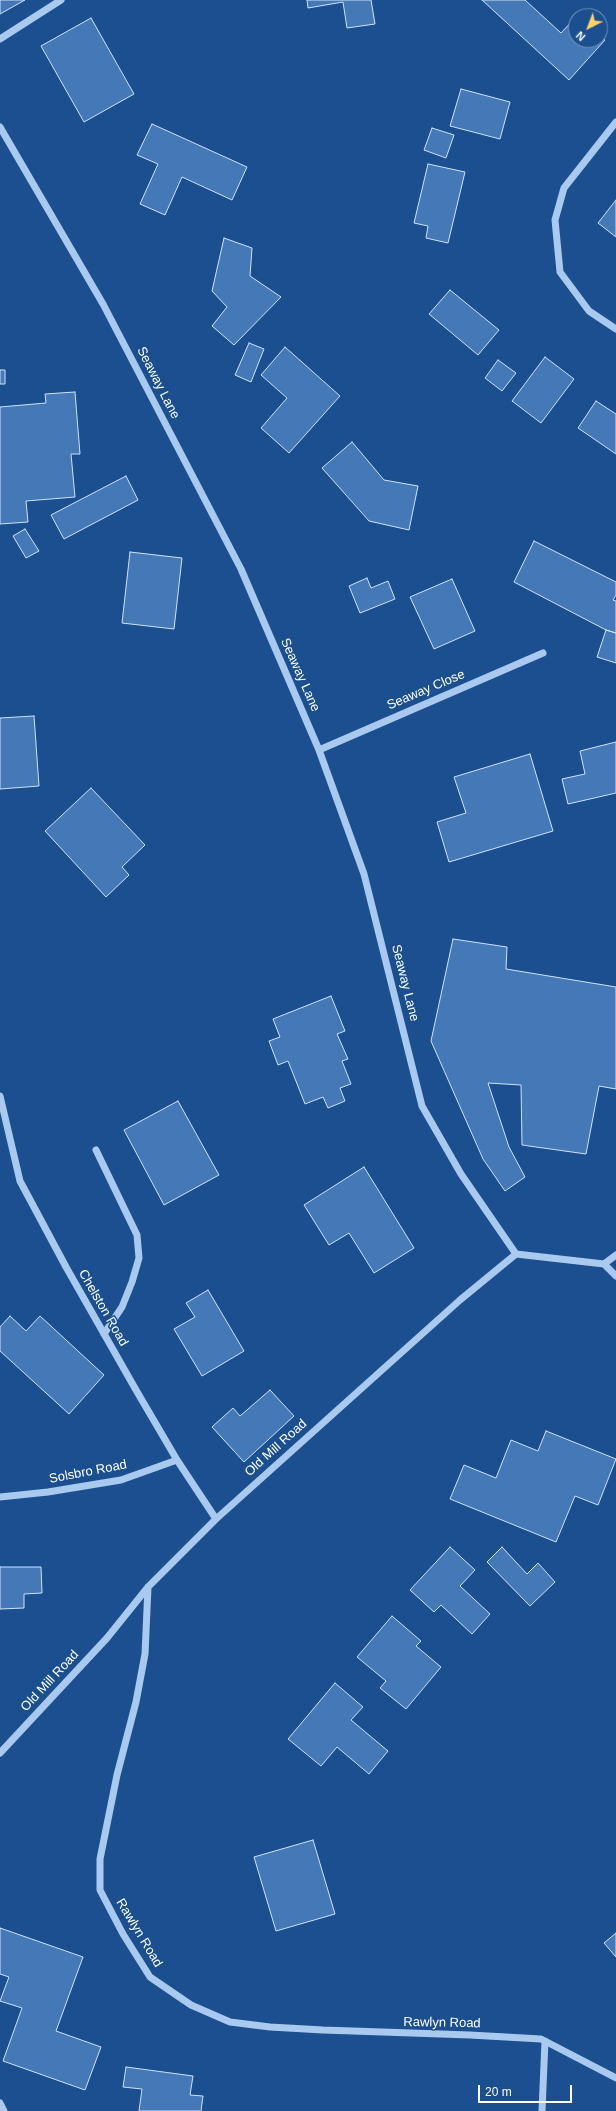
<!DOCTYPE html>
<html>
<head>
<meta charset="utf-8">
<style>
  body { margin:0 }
  #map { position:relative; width:616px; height:2111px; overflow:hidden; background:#1b4f8f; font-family:Arial,sans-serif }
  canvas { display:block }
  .north { position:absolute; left:568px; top:8px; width:40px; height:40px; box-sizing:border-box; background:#1b4f8f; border:1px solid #7695bc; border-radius:50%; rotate:222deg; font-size:11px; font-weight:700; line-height:16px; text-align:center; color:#fff }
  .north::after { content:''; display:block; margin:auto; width:14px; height:18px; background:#ffd166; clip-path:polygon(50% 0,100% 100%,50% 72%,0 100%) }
  .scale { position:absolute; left:478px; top:2085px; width:94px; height:18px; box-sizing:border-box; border:2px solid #fff; border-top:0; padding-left:5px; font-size:12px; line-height:14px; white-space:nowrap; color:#fff; -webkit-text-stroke:3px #1b4f8f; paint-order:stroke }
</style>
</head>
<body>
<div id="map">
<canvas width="616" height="2111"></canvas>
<div class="north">N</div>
<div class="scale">20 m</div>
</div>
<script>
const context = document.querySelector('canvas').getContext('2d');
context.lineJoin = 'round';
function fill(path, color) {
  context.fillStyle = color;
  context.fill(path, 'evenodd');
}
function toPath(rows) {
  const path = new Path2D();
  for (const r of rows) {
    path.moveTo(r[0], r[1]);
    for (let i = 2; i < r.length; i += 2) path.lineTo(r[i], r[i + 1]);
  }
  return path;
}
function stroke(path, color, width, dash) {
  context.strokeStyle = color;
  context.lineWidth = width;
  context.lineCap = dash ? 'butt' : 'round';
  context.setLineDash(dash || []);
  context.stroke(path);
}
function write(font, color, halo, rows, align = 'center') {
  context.font = font + ' Arial,sans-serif';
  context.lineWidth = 3;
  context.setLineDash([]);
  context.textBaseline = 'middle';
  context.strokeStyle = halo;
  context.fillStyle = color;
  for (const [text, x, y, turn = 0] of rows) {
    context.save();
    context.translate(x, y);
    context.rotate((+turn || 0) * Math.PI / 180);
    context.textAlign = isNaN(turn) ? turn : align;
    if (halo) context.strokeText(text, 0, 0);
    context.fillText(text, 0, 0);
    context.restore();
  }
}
const building = toPath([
  [0,0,25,0,0,14,0,0],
  [307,0,371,0,375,24,347,28,343,2,308,8,307,0],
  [482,0,525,0,561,33,576,17,576,40,600,40,600,35,605,40,569,80,482,0],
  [91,18,134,94,84,122,41,46,91,18],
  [461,89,510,102,500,139,450,126,461,89],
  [152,124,247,167,232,200,182,177,165,215,140,204,158,164,137,155,152,124],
  [432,128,454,135,446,158,424,150,432,128],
  [428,164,465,172,448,243,426,238,428,226,414,223,428,164],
  [616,200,616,237,598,223,616,200],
  [224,238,252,248,250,276,281,297,234,345,212,326,227,307,212,291,224,238],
  [450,290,499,330,478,355,429,314,450,290],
  [249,343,264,349,251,382,235,375,249,343],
  [285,347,340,396,289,453,261,428,287,398,261,375,285,347],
  [545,357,574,379,541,423,512,401,545,357],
  [498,360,516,373,502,391,485,378,498,360],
  [0,370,5,370,5,384,0,384,0,370],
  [75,392,80,454,71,454,75,497,26,501,28,522,0,524,0,407,46,403,45,394,75,392],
  [596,401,616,414,616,454,578,428,596,401],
  [352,442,384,480,418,486,409,530,369,521,322,468,352,442],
  [126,476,138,500,64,539,51,515,126,476],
  [25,529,39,551,26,558,13,536,25,529],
  [534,541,616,582,616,595,613,600,616,601,616,633,606,630,514,582,534,541],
  [130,552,182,558,174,629,122,623,130,552],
  [367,578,371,588,388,581,395,599,360,613,349,586,367,578],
  [452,579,475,631,434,649,410,597,452,579],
  [606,630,616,633,616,663,597,657,606,630],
  [34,716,39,786,0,789,0,718,34,716],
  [616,742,616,793,568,804,562,779,585,774,580,751,616,742],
  [530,754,553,831,449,862,437,822,466,813,454,777,530,754],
  [91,788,145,845,122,867,129,875,106,897,45,831,91,788],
  [453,939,507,947,506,969,616,987,616,1089,599,1086,586,1154,522,1145,521,1085,488,1083,509,1147,525,1177,505,1191,483,1159,431,1041,453,939],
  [331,996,345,1031,337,1034,348,1059,342,1061,351,1084,340,1088,345,1101,328,1108,323,1097,305,1104,288,1061,278,1065,269,1041,280,1037,273,1019,331,996],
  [178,1101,219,1175,164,1205,124,1130,178,1101],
  [364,1167,414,1248,374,1273,349,1233,329,1245,304,1205,364,1167],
  [208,1290,244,1351,202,1376,174,1329,195,1317,186,1303,208,1290],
  [10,1316,26,1331,40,1316,104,1375,69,1414,0,1351,0,1327,10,1316],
  [270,1390,294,1416,244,1462,212,1427,233,1408,240,1416,270,1390],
  [546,1431,616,1459,598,1505,575,1496,556,1542,450,1499,464,1465,496,1478,511,1440,538,1451,546,1431],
  [450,1547,475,1570,460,1586,490,1614,472,1634,441,1605,434,1612,410,1590,450,1547],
  [502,1547,527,1574,538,1563,555,1582,530,1606,487,1562,502,1547],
  [0,1567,41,1567,42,1593,24,1594,24,1608,0,1609,0,1567],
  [392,1616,421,1641,416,1646,441,1667,406,1709,380,1688,386,1681,357,1657,392,1616],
  [335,1683,363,1707,351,1720,388,1751,369,1774,337,1747,321,1766,288,1739,335,1683],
  [313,1840,335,1914,276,1931,254,1857,313,1840],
  [0,1928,83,1957,56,2031,101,2047,85,2090,3,2061,22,2008,0,2001,9,1977,0,1974,0,1928],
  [616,1933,616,1957,604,1943,616,1933],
  [126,2067,193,2076,190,2095,203,2096,201,2111,139,2111,142,2089,123,2087,126,2067]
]);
const minor = toPath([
  [0,39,61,0],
  [616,122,564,188,555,220,560,272,589,311,616,329],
  [0,127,103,304,241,569,319,750,364,874,422,1106,461,1174,516,1254],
  [319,750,543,653],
  [0,1096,20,1181,66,1267,136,1390,177,1460,216,1519],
  [96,1150,137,1235,139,1258,132,1282,122,1307,104,1334],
  [604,1264,616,1276],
  [0,1497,48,1492,121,1480,177,1460],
  [148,1587,145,1654,136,1702,117,1775,100,1859,100,1890,123,1934,150,1977,191,2005,230,2022,270,2027,323,2030,470,2035,541,2039,616,2078],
  [0,1753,107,1638,148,1587,216,1519,460,1300,516,1254,604,1264,616,1255],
  [0,2103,4,2111],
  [542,2111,545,2041]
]);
const streetNames = [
  ["Seaway Lane",158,383,63],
  ["Seaway Lane",300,675,66],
  ["Seaway Close",426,690,-23],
  ["Seaway Lane",405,983,76],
  ["Chelston Road",103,1308,60],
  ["Old Mill Road",276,1448,-42],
  ["Solsbro Road",88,1472,-11],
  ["Old Mill Road",50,1681,-47],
  ["Rawlyn Road",139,1933,59],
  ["Rawlyn Road",442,2023,1]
];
fill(building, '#4478b7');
stroke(building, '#cfe3fa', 1);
stroke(minor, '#a9c9ee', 7);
write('13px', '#fff', '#1b4f8f', streetNames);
</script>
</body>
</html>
